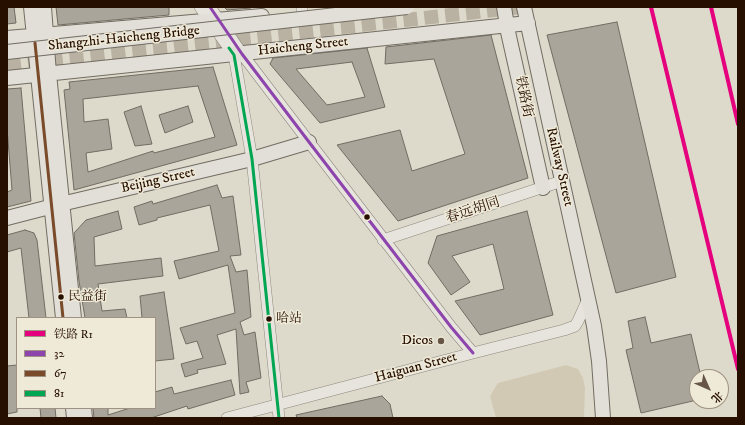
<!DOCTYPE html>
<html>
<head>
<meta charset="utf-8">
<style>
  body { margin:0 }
  #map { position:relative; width:745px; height:425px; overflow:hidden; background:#dedacb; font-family:"IM FELL DW Pica","Noto Serif SC",serif }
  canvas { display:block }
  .frame { position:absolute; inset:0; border:8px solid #270f00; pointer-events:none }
  .legend { position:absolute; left:16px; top:317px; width:140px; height:92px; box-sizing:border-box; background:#efead8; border:1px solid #9f9282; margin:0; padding:5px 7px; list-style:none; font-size:12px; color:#270f00 }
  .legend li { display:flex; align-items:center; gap:8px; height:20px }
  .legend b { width:20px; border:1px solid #9f9282 }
  .north { position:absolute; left:689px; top:369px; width:40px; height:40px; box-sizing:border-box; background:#efead8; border:1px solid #9f9282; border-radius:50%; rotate:135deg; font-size:11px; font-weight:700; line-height:16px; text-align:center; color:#270f00 }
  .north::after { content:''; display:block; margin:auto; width:14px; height:18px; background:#675647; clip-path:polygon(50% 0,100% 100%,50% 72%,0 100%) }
</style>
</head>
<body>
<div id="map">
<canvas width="745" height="425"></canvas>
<div class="frame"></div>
<ul class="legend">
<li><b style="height:5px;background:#e5007d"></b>铁路 R1</li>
<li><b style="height:5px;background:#8e44ad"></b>32</li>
<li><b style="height:5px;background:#7a4b2a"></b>67</li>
<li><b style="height:5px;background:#00a651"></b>81</li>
</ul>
<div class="north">北</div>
</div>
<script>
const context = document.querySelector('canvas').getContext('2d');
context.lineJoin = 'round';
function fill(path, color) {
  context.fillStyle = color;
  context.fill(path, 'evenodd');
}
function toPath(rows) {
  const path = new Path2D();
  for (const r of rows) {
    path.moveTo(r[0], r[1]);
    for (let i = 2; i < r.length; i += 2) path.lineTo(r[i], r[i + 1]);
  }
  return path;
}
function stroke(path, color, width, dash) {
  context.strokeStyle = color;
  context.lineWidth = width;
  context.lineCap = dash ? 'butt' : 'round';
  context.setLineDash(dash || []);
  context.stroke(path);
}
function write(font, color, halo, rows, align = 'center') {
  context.font = font + ' "IM FELL DW Pica","Noto Serif SC",serif';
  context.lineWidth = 3;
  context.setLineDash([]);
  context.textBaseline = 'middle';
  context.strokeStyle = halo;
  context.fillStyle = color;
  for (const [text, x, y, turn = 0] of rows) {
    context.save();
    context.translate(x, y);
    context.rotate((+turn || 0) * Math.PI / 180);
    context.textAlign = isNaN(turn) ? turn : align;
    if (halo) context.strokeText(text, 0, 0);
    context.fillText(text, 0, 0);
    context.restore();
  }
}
const green = toPath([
  [566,365,578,369,583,378,585,388,584,418,496,418,490,396,498,383]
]);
const building = toPath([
  [7,7,14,7,16,23,7,24,7,7],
  [56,7,169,7,169,15,58,25,56,7],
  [224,7,250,7,251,8,227,10,224,7],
  [617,22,676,277,616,293,547,35,617,22],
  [491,35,528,178,398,221,337,145,400,130,412,171,465,154,434,59,385,64,386,47,491,35],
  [367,48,385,107,320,123,270,64,273,58,367,48],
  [352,62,365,97,327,105,296,69,352,62],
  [213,67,237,145,74,190,64,90,70,89,69,82,213,67],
  [198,86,215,137,154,153,153,151,88,172,86,153,112,149,108,119,84,122,83,99,198,86],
  [21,88,31,201,7,207,7,192,12,190,7,128,7,89,21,88],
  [141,106,152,144,135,146,124,112,141,106],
  [188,106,193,122,165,133,159,115,188,106],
  [217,185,222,198,233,196,241,255,230,256,236,272,247,270,251,317,240,322,244,335,255,332,261,378,246,382,249,392,240,394,236,329,217,335,226,364,197,370,198,373,185,377,181,364,203,358,197,341,186,344,180,328,235,313,228,265,179,279,174,261,219,251,210,205,157,218,157,220,139,225,134,207,152,201,153,204,217,185],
  [118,211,122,229,94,237,95,266,161,258,163,276,98,284,102,311,125,309,127,318,85,318,79,281,74,233,86,220,118,211],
  [527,211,553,315,480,335,455,301,504,289,493,244,452,256,470,282,451,295,428,263,437,236,527,211],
  [25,230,34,233,37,240,46,318,29,318,21,248,7,252,7,235,25,230],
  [164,292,174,359,155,361,155,318,142,318,140,296,164,292],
  [645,317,651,343,691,334,701,377,697,377,697,400,641,413,626,350,633,348,628,321,645,317],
  [17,365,17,412,7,414,7,366,17,365],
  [231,380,235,395,188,409,187,406,151,418,94,418,93,408,108,408,108,415,130,408,155,408,155,392,172,387,174,394,231,380],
  [382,396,390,404,393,418,297,418,296,415,382,396],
  [40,408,55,408,56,418,41,418,40,408]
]);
const majorTunnel = toPath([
  [7,65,521,7]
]);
const minor = toPath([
  [200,7,234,55,252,159,279,418],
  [210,7,242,54,309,142,451,327,473,353],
  [302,7,302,12],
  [383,240,562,181],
  [227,418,473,353,564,330,575,326,578,321,588,299]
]);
const major = toPath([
  [31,7,63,318],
  [44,7,49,74,74,318],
  [504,7,508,32,543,188],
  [524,7,594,326,599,361,603,418],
  [7,38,262,16],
  [7,78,528,23],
  [7,218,61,204,252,159,309,142],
  [73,408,74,418],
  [84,408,85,418]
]);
const majorBridge = toPath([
  [7,52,407,7]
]);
const bus1 = toPath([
  [210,7,242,54,309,142,451,327,473,353]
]);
const bus2 = toPath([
  [35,43,63,318]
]);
const bus3 = toPath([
  [229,48,234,55,252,159,279,418]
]);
const rail1 = toPath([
  [651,7,738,369],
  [711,7,738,124]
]);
const markers = [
  [367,217,3.5,"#270f00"],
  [61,297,3.5,"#270f00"],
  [269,319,3.5,"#270f00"],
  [441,341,4,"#675647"]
];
const busNames = [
  ["民益街",68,297],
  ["哈站",276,319]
];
const streetNames = [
  ["Shangzhi-Haicheng Bridge",124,39,-6],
  ["Haicheng Street",303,47,-6],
  ["铁路街",523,97,78],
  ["Railway Street",559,167,77],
  ["Beijing Street",158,181,-13],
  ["春远胡同",473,211,-18],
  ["Haiguan Street",416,368,-15]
];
const poiNames = [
  ["Dicos",433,341]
];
fill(green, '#d1c9b4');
fill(building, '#a9a59a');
stroke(building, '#726c62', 1);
stroke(majorTunnel, '#b9b1a2', 14, [14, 7]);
stroke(minor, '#8d887d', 12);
stroke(major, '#726c62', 16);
stroke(minor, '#e6e4dc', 11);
stroke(major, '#e1dfd7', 14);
stroke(majorBridge, '#726c62', 16, []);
stroke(majorBridge, '#e1dfd7', 14);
stroke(bus1, '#8e44ad', 3);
stroke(bus2, '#7a4b2a', 3);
stroke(bus3, '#00a651', 3);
stroke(rail1, '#e5007d', 4);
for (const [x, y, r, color] of markers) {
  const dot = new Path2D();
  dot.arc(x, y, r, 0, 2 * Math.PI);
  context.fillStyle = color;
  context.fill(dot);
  stroke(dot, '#efead8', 1.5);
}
write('13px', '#270f00', '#efead8', busNames, 'left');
write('14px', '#270f00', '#efead8', streetNames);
write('14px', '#270f00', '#efead8', poiNames, 'right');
</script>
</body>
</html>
